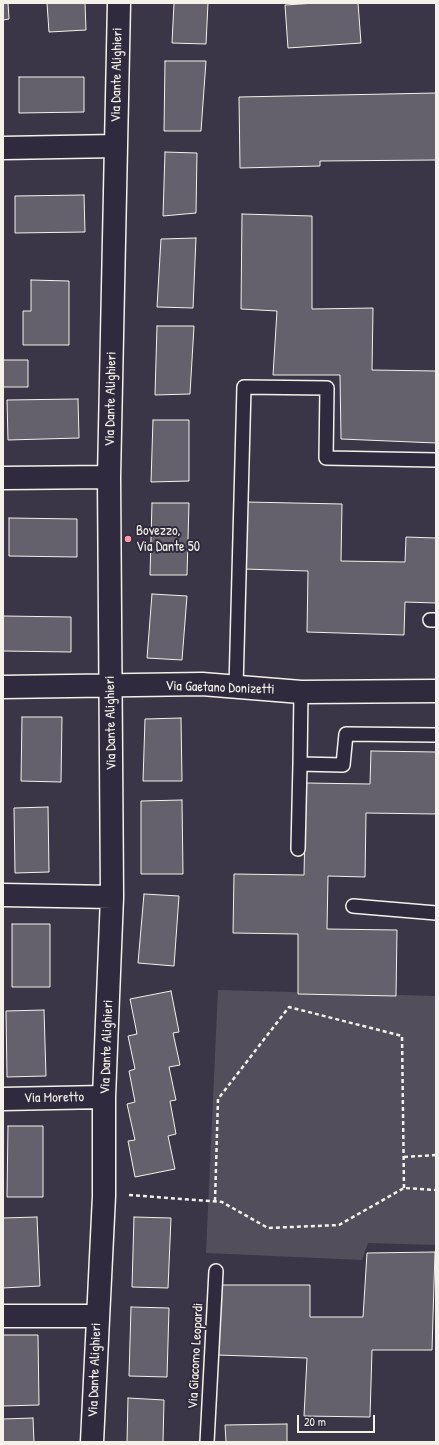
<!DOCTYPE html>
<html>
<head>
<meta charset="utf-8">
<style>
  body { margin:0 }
  #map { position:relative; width:439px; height:1445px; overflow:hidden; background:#3b3647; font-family:"Patrick Hand",sans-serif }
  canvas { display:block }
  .frame { position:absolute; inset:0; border:4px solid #f4f1e8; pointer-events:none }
  .scale { position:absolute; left:297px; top:1415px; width:78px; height:18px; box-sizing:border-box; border:2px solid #f4f1e8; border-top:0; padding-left:5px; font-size:12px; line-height:14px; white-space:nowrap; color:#f4f1e8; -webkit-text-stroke:3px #2f2a3d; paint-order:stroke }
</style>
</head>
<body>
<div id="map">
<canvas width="439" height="1445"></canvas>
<div class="frame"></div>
<div class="scale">20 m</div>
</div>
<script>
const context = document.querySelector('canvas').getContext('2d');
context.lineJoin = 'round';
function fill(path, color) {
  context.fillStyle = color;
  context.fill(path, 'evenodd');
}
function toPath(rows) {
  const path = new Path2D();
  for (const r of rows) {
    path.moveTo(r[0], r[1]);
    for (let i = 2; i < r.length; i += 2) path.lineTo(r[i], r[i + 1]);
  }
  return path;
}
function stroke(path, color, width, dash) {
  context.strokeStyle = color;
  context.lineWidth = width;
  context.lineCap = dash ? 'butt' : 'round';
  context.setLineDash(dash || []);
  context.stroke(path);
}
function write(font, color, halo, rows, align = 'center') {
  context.font = font + ' "Patrick Hand",sans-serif';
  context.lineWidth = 4;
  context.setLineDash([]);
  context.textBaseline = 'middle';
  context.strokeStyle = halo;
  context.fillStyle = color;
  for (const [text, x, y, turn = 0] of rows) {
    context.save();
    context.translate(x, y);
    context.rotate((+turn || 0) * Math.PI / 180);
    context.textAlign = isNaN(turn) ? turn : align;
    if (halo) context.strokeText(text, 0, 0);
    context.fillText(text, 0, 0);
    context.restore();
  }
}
const green = toPath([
  [218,990,436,996,436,1245,368,1243,362,1260,206,1253]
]);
const building = toPath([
  [3,3,8,3,9,19,3,20,3,3],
  [47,3,85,3,86,30,49,32,47,3],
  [174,3,208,3,206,44,172,43,174,3],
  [316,3,358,3,361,43,288,48,285,5,316,3],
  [165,61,206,61,201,131,164,131,165,61],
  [19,77,84,77,84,112,19,113,19,77],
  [436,93,436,160,320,161,320,166,240,168,239,97,436,93],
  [165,152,197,153,196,213,163,216,165,152],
  [84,195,85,232,15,233,15,196,84,195],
  [242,214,312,216,312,309,373,308,372,370,436,371,436,443,341,439,340,375,273,375,277,311,241,309,242,214],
  [196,238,193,308,157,307,161,239,196,238],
  [31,280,69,281,69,345,23,345,23,311,31,311,31,280],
  [157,326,194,326,190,394,155,395,157,326],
  [3,360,28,360,28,387,3,387,3,360],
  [78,399,79,438,8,440,7,400,78,399],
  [153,420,189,420,189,481,151,482,153,420],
  [246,502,342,504,341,561,405,562,406,537,436,538,436,603,405,602,404,635,307,632,308,571,244,569,246,502],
  [152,503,189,503,187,575,150,575,152,503],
  [9,518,77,519,77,557,9,556,9,518],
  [152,594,187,596,182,660,147,658,152,594],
  [3,616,71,617,71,652,3,651,3,616],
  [22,717,62,717,61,782,21,781,22,717],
  [181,718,182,781,143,781,145,719,181,718],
  [371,751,436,752,436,814,366,813,365,877,328,876,327,929,397,930,396,996,298,994,298,934,233,933,234,874,304,875,306,783,370,784,371,751],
  [182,800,183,874,141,874,141,801,182,800],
  [48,807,49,872,15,873,14,808,48,807],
  [144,894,179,896,174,966,138,963,144,894],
  [12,924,50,924,50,987,12,987,12,924],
  [171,991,179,1032,173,1033,180,1065,169,1067,176,1100,170,1101,176,1134,168,1136,175,1169,135,1177,128,1141,135,1140,127,1104,135,1102,129,1071,135,1069,128,1036,137,1034,130,999,171,991],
  [44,1010,46,1076,7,1077,6,1011,44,1010],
  [8,1126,43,1126,43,1197,7,1197,8,1126],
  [37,1217,40,1286,3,1288,3,1218,37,1217],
  [134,1217,171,1218,168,1288,132,1287,134,1217],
  [435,1252,432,1350,372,1350,370,1417,304,1416,307,1358,217,1355,221,1285,310,1285,310,1317,363,1317,367,1253,435,1252],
  [131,1307,169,1308,167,1377,129,1376,131,1307],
  [3,1335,38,1335,39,1405,3,1406,3,1335],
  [128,1398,164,1400,163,1442,127,1442,128,1398],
  [33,1418,34,1442,3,1442,3,1419,33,1418],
  [287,1424,287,1442,226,1442,225,1425,287,1424]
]);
const path = toPath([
  [404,1157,436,1155],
  [129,1195,222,1202,268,1228,339,1225,404,1188,436,1190],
  [215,1201,218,1099,289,1007,402,1036,404,1188]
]);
const lane = toPath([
  [430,620,436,620],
  [236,687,244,387,327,388,326,458,436,460],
  [301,692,300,764,343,765,346,734,436,735],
  [298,849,300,764],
  [353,906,436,913],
  [207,1442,216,1271]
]);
const street = toPath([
  [3,148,116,146],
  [3,478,109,477],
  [3,687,202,684,301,692,436,691],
  [3,895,112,897],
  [3,1099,104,1097],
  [3,1316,97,1316],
  [92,1442,104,1196,104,1097,112,897,109,477,119,3]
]);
const markers = [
  [128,539,4,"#ff9aa2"]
];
const streetNames = [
  ["Via Dante Alighieri",117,75,-89],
  ["Via Dante Alighieri",111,399,-89],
  ["Via Gaetano Donizetti",220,688,2],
  ["Via Dante Alighieri",111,723,-91],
  ["Via Dante Alighieri",107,1047,-88],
  ["Via Moretto",54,1098,-1],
  ["Via Giacomo Leopardi",196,1356,-87],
  ["Via Dante Alighieri",95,1370,-88]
];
const poiNames = [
  ["Bovezzo,",136,531],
  ["Via Dante 50",136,547]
];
fill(green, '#534e5c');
fill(building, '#65616c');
stroke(building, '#f4f1e8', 1);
stroke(lane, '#f4f1e8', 16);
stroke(street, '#f4f1e8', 25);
stroke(path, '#f4f1e8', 2.5, [4, 3]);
stroke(lane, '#2f2a3d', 13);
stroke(street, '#2f2a3d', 22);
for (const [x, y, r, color] of markers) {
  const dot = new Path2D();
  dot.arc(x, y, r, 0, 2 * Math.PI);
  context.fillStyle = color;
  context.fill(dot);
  stroke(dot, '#2f2a3d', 1.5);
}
write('14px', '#f4f1e8', '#2f2a3d', streetNames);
write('14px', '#f4f1e8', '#2f2a3d', poiNames, 'left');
</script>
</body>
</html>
